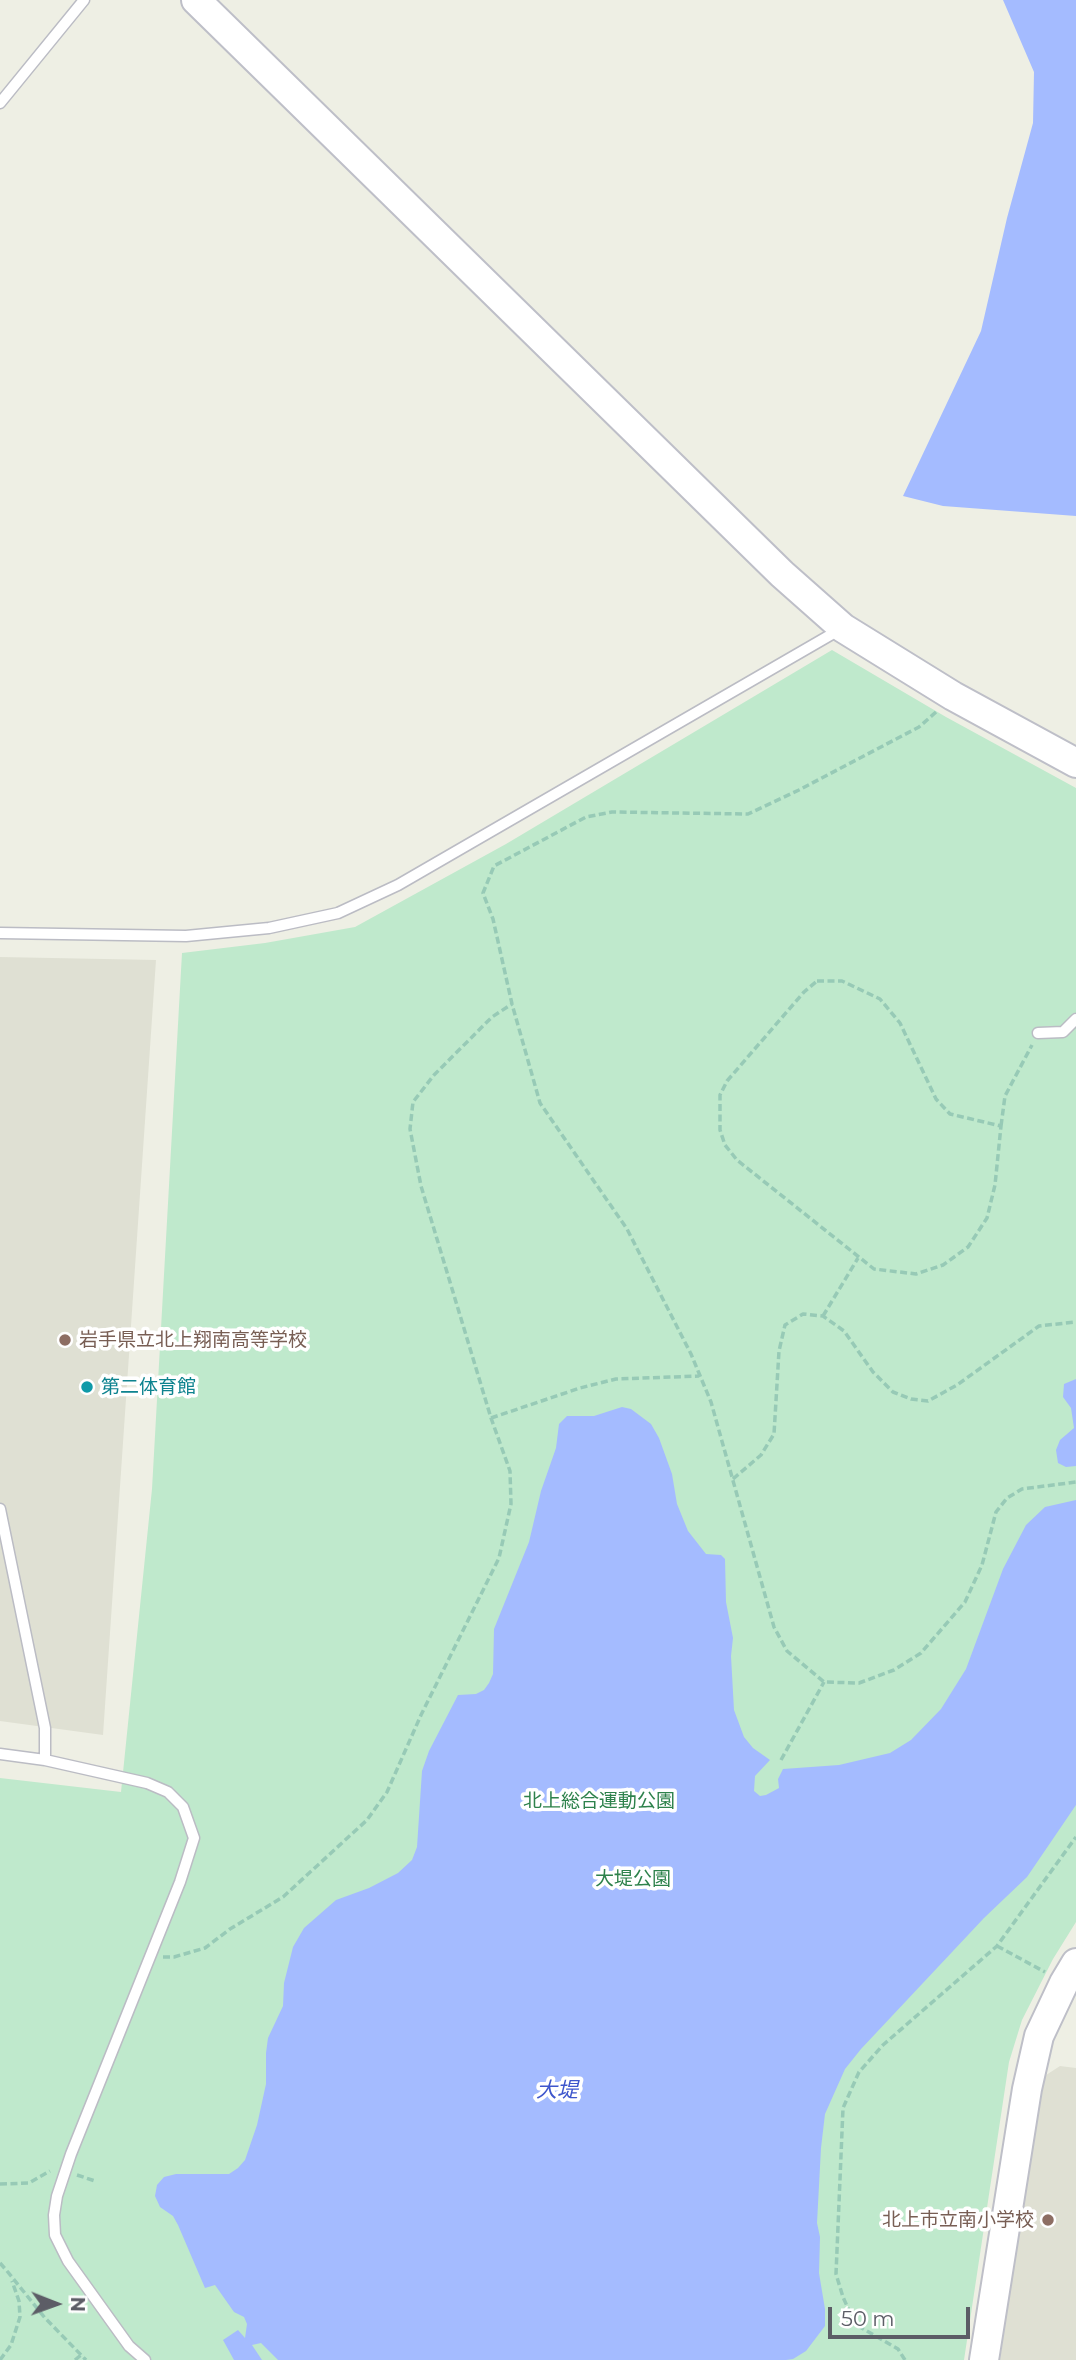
<!DOCTYPE html>
<html>
<head>
<meta charset="utf-8">
<style>
  body { margin:0 }
  #map { position:relative; width:1076px; height:2360px; overflow:hidden; background:#eeefe4; font-family:Montserrat,sans-serif }
  canvas { display:block }
  .north { position:absolute; left:21px; top:2269px; width:70px; height:70px; -webkit-text-stroke:5px #fff; paint-order:stroke; rotate:91deg; font-size:19px; font-weight:700; line-height:28px; text-align:center; color:#5c5d66 }
  .north::after { content:''; display:block; margin:auto; width:24px; height:32px; background:#5c5d66; clip-path:polygon(50% 0,100% 100%,50% 72%,0 100%) }
  .scale { position:absolute; left:828px; top:2307px; width:142px; height:32px; box-sizing:border-box; border:4px solid #5c5d66; border-top:0; padding-left:9px; font-size:21px; line-height:24px; white-space:nowrap; color:#5c5d66; -webkit-text-stroke:5px #fff; paint-order:stroke }
</style>
</head>
<body>
<div id="map">
<canvas width="1076" height="2360"></canvas>
<div class="north">N</div>
<div class="scale">50 m</div>
</div>
<script>
const context = document.querySelector('canvas').getContext('2d');
context.lineJoin = 'round';
function fill(path, color) {
  context.fillStyle = color;
  context.fill(path, 'evenodd');
}
function toPath(rows) {
  const path = new Path2D();
  for (const r of rows) {
    path.moveTo(r[0], r[1]);
    for (let i = 2; i < r.length; i += 2) path.lineTo(r[i], r[i + 1]);
  }
  return path;
}
function stroke(path, color, width, dash) {
  context.strokeStyle = color;
  context.lineWidth = width;
  context.lineCap = dash ? 'butt' : 'round';
  context.setLineDash(dash || []);
  context.stroke(path);
}
function write(font, color, halo, rows, align = 'center') {
  context.font = font + ' Montserrat,"Noto Sans JP",sans-serif';
  context.lineWidth = 7;
  context.setLineDash([]);
  context.textBaseline = 'middle';
  context.strokeStyle = halo;
  context.fillStyle = color;
  for (const [text, x, y, turn = 0] of rows) {
    context.save();
    context.translate(x, y);
    context.rotate((+turn || 0) * Math.PI / 180);
    context.textAlign = isNaN(turn) ? turn : align;
    if (halo) context.strokeText(text, 0, 0);
    context.fillText(text, 0, 0);
    context.restore();
  }
}
const education = toPath([
  [0,957,156,960,103,1735,0,1721],
  [1060,2066,1076,2068,1076,2360,1000,2360,1040,2079]
]);
const green = toPath([
  [832,650,946,717,1076,788,1076,1922,1053,1959,1022,2020,1009,2062,964,2360,0,2360,0,1778,121,1792,152,1489,182,953,265,943,355,927,506,844]
]);
const water = toPath([
  [1003,0,1076,0,1076,516,943,506,903,496,981,331,1007,218,1033,123,1034,72],
  [1076,1379,1076,1466,1066,1467,1058,1463,1056,1450,1060,1440,1074,1428,1071,1408,1063,1397,1064,1384],
  [622,1407,631,1409,651,1424,659,1438,672,1474,677,1504,688,1531,706,1554,721,1555,725,1559,726,1602,733,1638,731,1656,734,1710,744,1737,753,1748,770,1760,755,1776,754,1791,760,1796,766,1795,779,1788,778,1779,783,1769,839,1765,890,1753,911,1740,941,1709,966,1669,1003,1569,1026,1525,1045,1507,1076,1500,1076,1805,1027,1877,984,1918,861,2049,845,2069,825,2114,821,2148,817,2223,820,2237,819,2273,825,2309,825,2326,806,2351,793,2359,786,2360,278,2360,261,2343,252,2345,262,2360,234,2360,223,2340,238,2330,245,2338,247,2324,244,2317,234,2312,215,2285,205,2288,178,2225,173,2216,160,2207,155,2196,157,2185,164,2177,176,2174,229,2174,238,2168,245,2160,257,2125,266,2084,266,2053,268,2038,283,2006,284,1983,293,1947,304,1928,336,1900,369,1888,398,1873,412,1860,417,1847,422,1771,429,1751,458,1695,476,1694,484,1690,489,1683,493,1674,494,1629,529,1542,541,1491,556,1448,559,1424,567,1416,594,1416]
]);
const path = toPath([
  [936,712,919,727,799,790,748,814,612,812,586,817,494,866,483,893,493,919,512,1004,540,1103,627,1229,691,1354,711,1402,774,1627,787,1651,824,1682,859,1683,894,1670,921,1653,965,1602,982,1565,996,1512,1007,1498,1022,1489,1076,1482],
  [817,981,842,981,880,999,900,1023,936,1099,950,1114,1001,1126,995,1185,987,1218,968,1247,943,1265,916,1274,874,1269,737,1160,725,1145,720,1130,720,1095,727,1081,804,992,817,981],
  [1001,1126,1005,1096,1032,1045],
  [823,1316,858,1258],
  [491,1418,580,1388,616,1379,699,1376],
  [733,1479,761,1455,774,1434,779,1351,785,1325,803,1314,823,1316,844,1331,873,1372,893,1392,911,1399,928,1401,957,1385,1039,1326,1076,1322],
  [781,1760,824,1682],
  [997,1946,1045,1972],
  [163,1957,174,1957,205,1948,230,1929,283,1897,367,1820,387,1792,421,1715,499,1558,511,1504,510,1471,491,1418,421,1186,410,1129,413,1102,434,1075,492,1017,512,1004],
  [77,2175,95,2181],
  [0,2184,29,2183,50,2171],
  [0,2263,7,2271],
  [7,2271,45,2318,86,2360],
  [0,2360,11,2345,20,2317,19,2301,12,2281],
  [75,2360,81,2355],
  [905,2360,898,2349,855,2324,843,2297,836,2274,843,2108,859,2072,883,2045,997,1946,1076,1837]
]);
const lane = toPath([
  [0,103,84,0],
  [0,933,186,936,269,928,338,913,398,885,839,630],
  [1038,1033,1063,1032,1076,1019],
  [0,1509,45,1728,45,1760],
  [0,1754,45,1760,147,1783,168,1792,183,1807,194,1838,180,1882,71,2154,57,2196,54,2215,55,2235,68,2261,129,2346,145,2360]
]);
const secondary = toPath([
  [196,0,782,574,843,628,953,696,1076,763],
  [984,2360,1027,2089,1039,2036,1064,1983,1076,1963]
]);
const markers = [
  [65,1340,7,"#8d6e63"],
  [87,1387,7,"#0f9aa8"],
  [1048,2220,7,"#8d6e63"]
];
const educationNames = [
  ["岩手県立北上翔南高等学校",79,1340],
  ["北上市立南小学校",1034,2220,"right"]
];
const cultureNames = [
  ["第二体育館",101,1387]
];
const parkNames = [
  ["北上総合運動公園",599,1801],
  ["大堤公園",633,1879]
];
const waterNames = [
  ["大堤",557,2091]
];
fill(education, '#dfe0d3');
fill(green, '#bfe9cc');
fill(water, '#a4bbff');
stroke(lane, '#bbbcc4', 13);
stroke(secondary, '#bebfc8', 32);
stroke(path, '#97cab6', 3.5, [7, 3.5]);
stroke(lane, '#fff', 10);
stroke(secondary, '#fff', 28);
for (const [x, y, r, color] of markers) {
  const dot = new Path2D();
  dot.arc(x, y, r, 0, 2 * Math.PI);
  context.fillStyle = color;
  context.fill(dot);
  stroke(dot, '#fff', 2.5);
}
write('19px', '#785e54', '#fff', educationNames, 'left');
write('19px', '#0d838f', '#fff', cultureNames, 'left');
write('19px', '#2e824c', '#fff', parkNames);
write('italic 21px', '#3e56cc', '#fff', waterNames);
</script>
</body>
</html>
